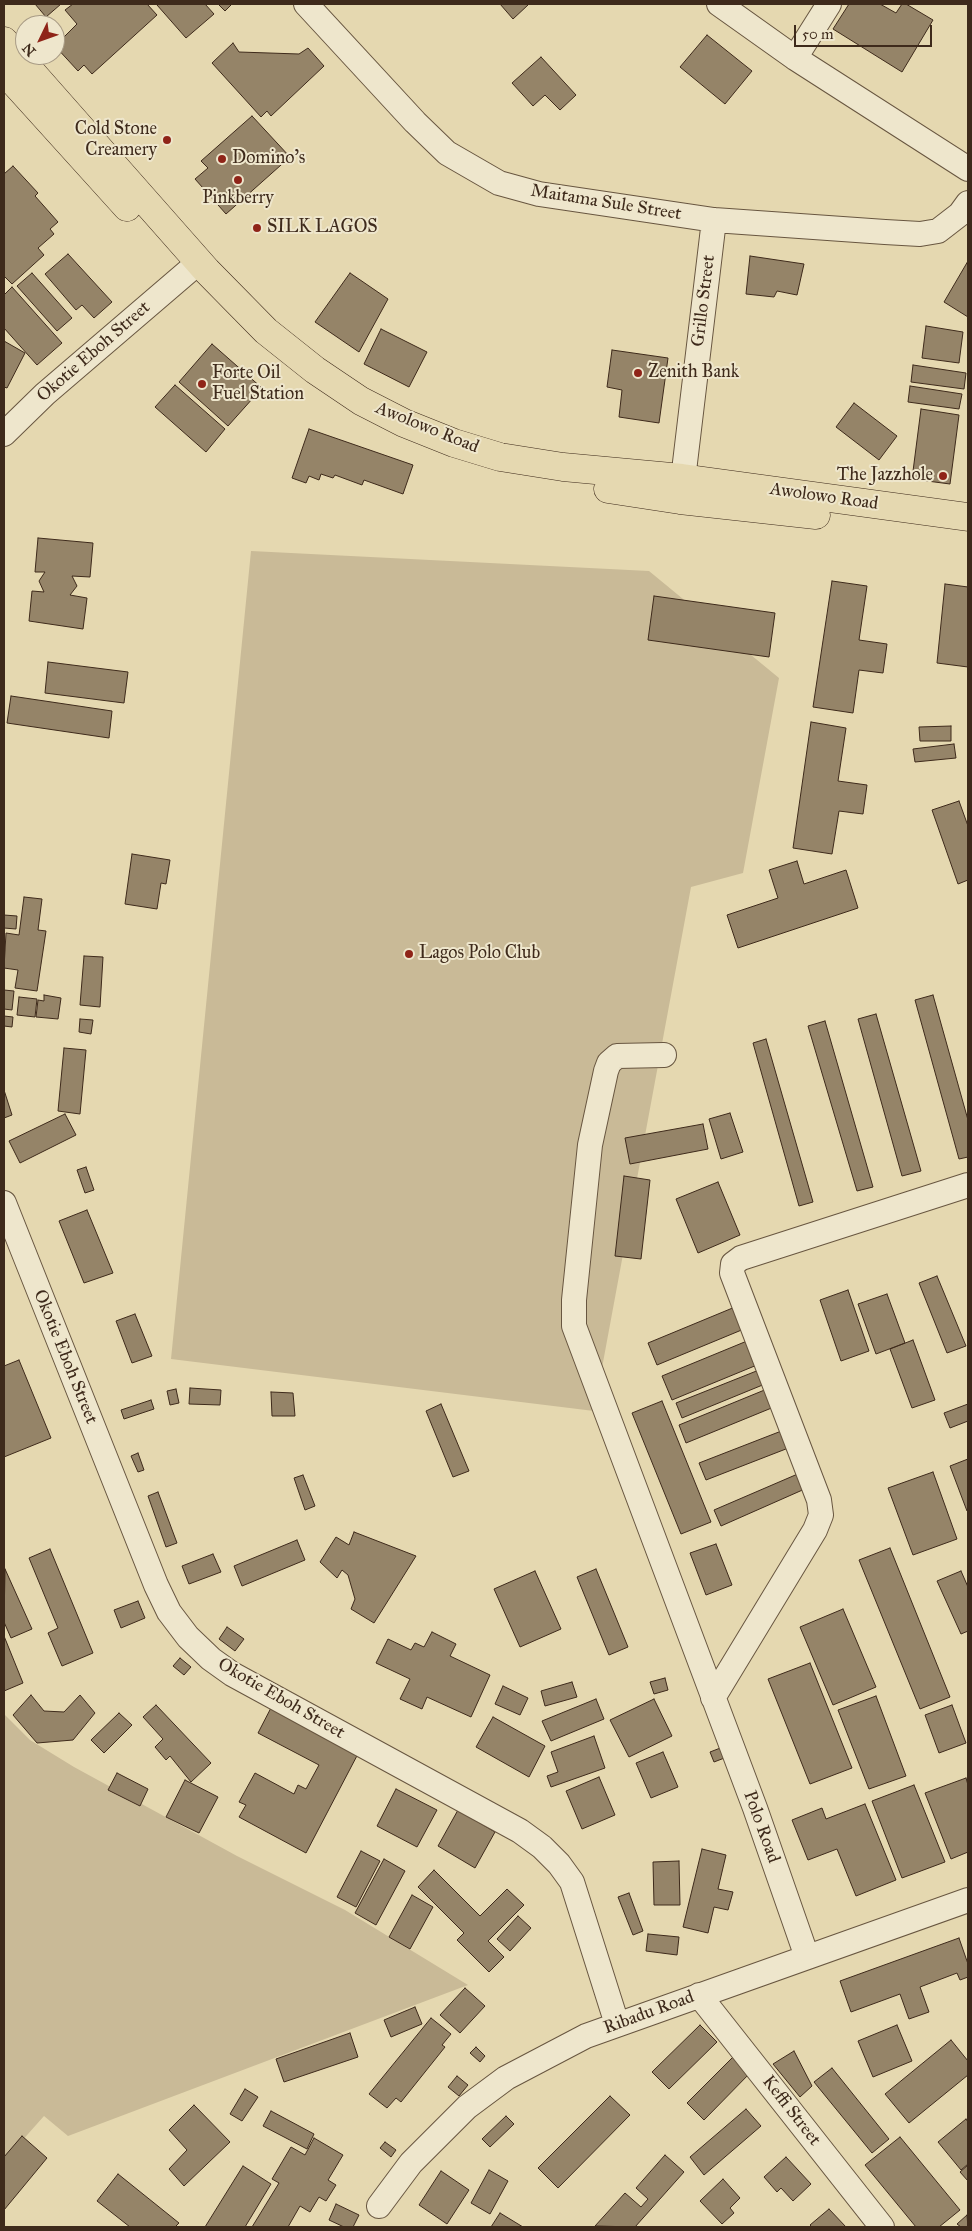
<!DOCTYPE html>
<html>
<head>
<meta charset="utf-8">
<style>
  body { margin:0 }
  #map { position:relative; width:972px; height:2231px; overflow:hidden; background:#e5d8b0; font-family:"IM FELL Great Primer",serif }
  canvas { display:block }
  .frame { position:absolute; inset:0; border:5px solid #3e2a1b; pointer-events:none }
  .north { position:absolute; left:15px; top:15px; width:50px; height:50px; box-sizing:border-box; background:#eee6cc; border:1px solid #a89b85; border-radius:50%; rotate:228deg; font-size:14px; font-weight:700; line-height:20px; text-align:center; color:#3e2a1b }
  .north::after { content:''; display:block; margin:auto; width:18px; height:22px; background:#8f2418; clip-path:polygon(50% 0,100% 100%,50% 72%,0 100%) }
  .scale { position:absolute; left:794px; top:25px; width:138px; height:22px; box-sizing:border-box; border:2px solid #3e2a1b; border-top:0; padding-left:6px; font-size:15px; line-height:18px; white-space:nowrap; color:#3e2a1b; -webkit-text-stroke:4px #eee6cc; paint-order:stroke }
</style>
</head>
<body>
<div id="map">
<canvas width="972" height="2231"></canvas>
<div class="frame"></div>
<div class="north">N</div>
<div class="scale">50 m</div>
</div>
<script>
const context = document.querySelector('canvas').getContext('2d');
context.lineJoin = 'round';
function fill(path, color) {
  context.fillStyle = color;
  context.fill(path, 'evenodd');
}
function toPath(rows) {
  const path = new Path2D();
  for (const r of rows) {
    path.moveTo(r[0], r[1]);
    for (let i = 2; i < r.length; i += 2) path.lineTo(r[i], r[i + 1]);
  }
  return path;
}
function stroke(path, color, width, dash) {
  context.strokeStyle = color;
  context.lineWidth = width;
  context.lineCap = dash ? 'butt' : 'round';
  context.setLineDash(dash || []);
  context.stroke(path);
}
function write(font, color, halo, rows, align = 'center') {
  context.font = font + ' "IM FELL Great Primer",serif';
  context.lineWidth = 4;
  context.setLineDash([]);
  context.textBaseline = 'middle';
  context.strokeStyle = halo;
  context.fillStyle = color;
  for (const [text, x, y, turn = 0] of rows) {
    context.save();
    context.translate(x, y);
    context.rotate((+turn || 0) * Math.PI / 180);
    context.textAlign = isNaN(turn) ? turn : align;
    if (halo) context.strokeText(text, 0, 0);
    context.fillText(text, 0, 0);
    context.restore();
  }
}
const green = toPath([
  [251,551,649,571,779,678,743,873,691,887,594,1411,171,1359],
  [4,1714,30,1740,74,1767,237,1856,345,1910,468,1985,68,2136,44,2116,4,2161]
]);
const building = toPath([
  [35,4,61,4,46,17,35,4],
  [73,4,147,4,157,15,92,74,84,65,78,71,55,46,77,24,65,10,73,4],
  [158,4,205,4,214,14,186,38,157,5,158,4],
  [218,4,232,4,225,11,218,4],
  [500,4,527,4,528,5,513,19,500,4],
  [849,4,880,4,896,13,902,4,906,4,933,20,902,72,833,29,849,4],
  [707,35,752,71,725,104,680,67,707,35],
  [233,43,239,52,299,54,308,48,324,66,271,116,267,111,261,117,212,63,233,43],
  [541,57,576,95,560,110,545,95,533,106,512,83,541,57],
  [252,116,290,157,226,214,195,179,208,168,201,161,252,116],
  [13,166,38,193,35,196,58,222,50,229,54,234,38,248,44,255,12,284,4,276,4,174,13,166],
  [68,254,112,302,94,318,82,305,76,310,45,274,68,254],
  [750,256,804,264,797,295,777,291,774,297,746,294,750,256],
  [968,261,968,317,944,302,968,261],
  [32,273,72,318,57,331,17,286,32,273],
  [350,273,388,299,359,352,315,322,350,273],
  [12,287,62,343,37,365,4,328,4,295,12,287],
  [926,326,963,332,959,363,922,358,926,326],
  [381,329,427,352,409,387,364,364,381,329],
  [4,341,25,353,7,388,4,387,4,341],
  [212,344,262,388,228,426,179,382,212,344],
  [612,350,668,358,659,423,619,417,622,390,607,387,612,350],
  [913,365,966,373,964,389,911,382,913,365],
  [175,385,225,429,206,452,155,407,175,385],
  [910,386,962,394,959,409,908,402,910,386],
  [854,403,897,436,879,460,836,427,854,403],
  [921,409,959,415,950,484,912,479,921,409],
  [309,429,413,465,403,494,364,480,362,485,335,475,333,478,321,474,319,480,309,476,306,483,292,478,309,429],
  [38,538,93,543,90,577,72,576,77,586,70,595,87,598,83,629,29,621,32,591,44,592,39,581,45,572,35,572,38,538],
  [832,581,867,586,859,640,887,644,883,673,859,670,853,713,813,707,832,581],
  [945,584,968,587,968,667,937,663,945,584],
  [654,596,775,613,769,657,648,640,654,596],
  [48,662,128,672,124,703,45,693,48,662],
  [11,696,112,711,109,738,7,723,11,696],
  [811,722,846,728,838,781,867,785,863,814,839,811,832,854,793,848,811,722],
  [951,726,951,741,920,741,919,727,951,726],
  [954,744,956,758,915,762,913,749,954,744],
  [959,801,968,826,968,880,958,884,932,810,959,801],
  [132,854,170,860,166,884,161,883,157,909,125,904,132,854],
  [797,861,804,884,846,870,858,908,738,948,727,915,778,898,769,870,797,861],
  [24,897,42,899,38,930,46,931,37,991,15,988,18,970,4,968,6,933,19,935,24,897],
  [4,915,17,916,16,929,4,928,4,915],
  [84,956,103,957,100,1007,80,1005,84,956],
  [4,990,14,991,12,1010,4,1009,4,990],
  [44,995,61,998,58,1019,36,1017,38,1000,44,1001,44,995],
  [933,995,968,1120,968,1157,959,1159,915,1000,933,995],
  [19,997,37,999,35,1017,17,1015,19,997],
  [876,1014,921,1171,902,1176,858,1019,876,1014],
  [4,1016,13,1017,12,1027,4,1026,4,1016],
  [80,1019,93,1020,91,1034,79,1032,80,1019],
  [825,1021,873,1187,857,1191,808,1026,825,1021],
  [766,1039,813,1202,799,1206,753,1043,766,1039],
  [64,1048,86,1050,80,1114,58,1111,64,1048],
  [4,1090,12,1115,4,1118,4,1090],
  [730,1113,743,1152,721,1159,709,1119,730,1113],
  [65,1114,76,1135,20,1163,9,1141,65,1114],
  [703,1124,708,1149,630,1164,625,1138,703,1124],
  [86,1167,94,1190,85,1193,77,1170,86,1167],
  [624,1176,650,1180,641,1259,615,1256,624,1176],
  [718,1182,740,1235,698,1253,676,1199,718,1182],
  [87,1210,113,1273,84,1283,59,1221,87,1210],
  [937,1276,966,1346,947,1353,919,1283,937,1276],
  [848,1290,869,1351,841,1361,820,1300,848,1290],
  [887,1294,905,1343,876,1354,858,1304,887,1294],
  [735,1307,744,1329,657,1365,648,1343,735,1307],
  [135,1314,152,1356,132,1363,116,1321,135,1314],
  [913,1340,935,1400,912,1408,890,1349,913,1340],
  [747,1341,757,1365,672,1400,662,1376,747,1341],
  [19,1360,51,1438,4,1457,4,1366,19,1360],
  [759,1370,765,1384,682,1418,676,1403,759,1370],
  [190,1388,221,1390,220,1405,189,1404,190,1388],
  [176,1389,179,1403,170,1405,167,1391,176,1389],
  [767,1389,774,1407,686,1443,679,1425,767,1389],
  [271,1392,293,1393,295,1416,272,1416,271,1392],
  [151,1400,154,1409,124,1419,121,1410,151,1400],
  [662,1401,711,1522,681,1534,632,1413,662,1401],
  [441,1404,469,1471,453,1477,426,1411,441,1404],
  [968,1404,968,1421,950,1428,944,1413,968,1404],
  [784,1430,791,1447,706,1480,699,1463,784,1430],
  [138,1453,144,1470,138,1472,131,1456,138,1453],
  [968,1459,968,1510,967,1511,950,1466,968,1459],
  [933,1472,957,1539,913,1555,888,1488,933,1472],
  [800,1473,807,1488,721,1526,714,1510,800,1473],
  [303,1475,315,1506,305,1510,294,1478,303,1475],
  [158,1492,177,1543,166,1547,148,1496,158,1492],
  [354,1532,416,1556,374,1623,351,1609,355,1599,348,1575,342,1570,337,1578,320,1562,336,1537,349,1545,354,1532],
  [297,1540,305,1560,242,1586,234,1566,297,1540],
  [716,1544,732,1585,706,1595,690,1553,716,1544],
  [890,1548,950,1697,920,1709,859,1560,890,1548],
  [50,1549,93,1653,62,1666,48,1633,58,1628,29,1558,50,1549],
  [213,1554,221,1572,189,1584,182,1566,213,1554],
  [5,1569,32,1629,11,1638,4,1622,5,1569],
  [596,1569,628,1647,609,1655,577,1577,596,1569],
  [535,1571,561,1629,520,1647,494,1589,535,1571],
  [961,1571,968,1587,968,1631,961,1634,937,1581,961,1571],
  [138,1601,145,1618,121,1628,114,1610,138,1601],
  [843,1609,876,1687,833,1705,800,1627,843,1609],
  [227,1627,244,1639,235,1651,219,1639,227,1627],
  [432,1632,456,1644,450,1656,490,1675,471,1717,427,1697,422,1709,400,1699,410,1679,376,1663,388,1639,411,1650,415,1643,424,1647,432,1632],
  [4,1636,23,1683,4,1691,4,1636],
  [180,1658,191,1667,184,1675,173,1666,180,1658],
  [810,1663,852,1768,810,1784,768,1679,810,1663],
  [665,1678,668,1690,654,1694,650,1682,665,1678],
  [572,1682,577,1697,545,1706,541,1691,572,1682],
  [503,1686,528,1698,520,1715,495,1704,503,1686],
  [31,1695,44,1711,64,1712,80,1695,95,1713,73,1740,37,1743,13,1715,31,1695],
  [876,1696,906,1776,869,1789,838,1710,876,1696],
  [596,1699,604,1719,551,1741,542,1721,596,1699],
  [654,1699,672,1736,629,1757,610,1720,654,1699],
  [273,1704,360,1750,306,1853,239,1817,246,1805,239,1802,255,1773,294,1794,298,1785,306,1789,319,1765,258,1733,273,1704],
  [156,1705,211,1763,191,1782,170,1756,166,1760,155,1747,163,1739,143,1717,156,1705],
  [952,1705,966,1743,939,1753,925,1715,952,1705],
  [119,1713,132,1725,104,1753,91,1740,119,1713],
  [493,1717,545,1746,529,1777,476,1747,493,1717],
  [594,1736,605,1768,551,1787,547,1776,558,1772,551,1752,594,1736],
  [723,1747,727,1757,714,1762,710,1752,723,1747],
  [663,1752,678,1787,651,1798,636,1763,663,1752],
  [117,1773,148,1789,140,1806,108,1790,117,1773],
  [599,1777,615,1815,582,1829,566,1791,599,1777],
  [966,1778,968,1785,968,1852,951,1859,925,1793,966,1778],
  [185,1780,218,1797,199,1833,166,1817,185,1780],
  [914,1785,945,1862,902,1878,872,1801,914,1785],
  [396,1789,437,1810,417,1847,377,1826,396,1789],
  [865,1804,896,1880,856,1896,837,1849,808,1860,792,1820,822,1808,826,1819,865,1804],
  [458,1810,495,1832,475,1868,438,1846,458,1810],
  [702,1849,726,1855,718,1889,733,1892,728,1910,714,1907,708,1933,683,1927,702,1849],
  [361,1851,380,1861,356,1907,337,1897,361,1851],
  [384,1859,405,1871,376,1925,355,1913,384,1859],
  [679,1861,680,1905,654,1905,653,1862,679,1861],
  [434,1870,480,1916,507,1889,524,1905,488,1941,504,1957,489,1972,457,1940,464,1933,418,1887,434,1870],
  [629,1893,643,1931,633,1935,618,1897,629,1893],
  [412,1895,433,1907,410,1949,389,1937,412,1895],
  [518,1916,531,1928,510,1951,497,1939,518,1916],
  [648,1934,679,1937,677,1955,646,1951,648,1934],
  [959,1938,968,1964,968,1977,960,1980,957,1973,920,1987,929,2012,909,2019,900,1994,851,2012,840,1981,959,1938],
  [465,1988,485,2006,460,2033,440,2015,465,1988],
  [415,2007,422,2024,391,2037,384,2020,415,2007],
  [431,2018,451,2034,442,2045,445,2047,401,2102,396,2098,387,2108,369,2094,431,2018],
  [700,2025,717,2042,669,2089,652,2072,700,2025],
  [897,2025,912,2061,873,2077,858,2041,897,2025],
  [350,2033,358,2057,284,2082,276,2059,350,2033],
  [951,2040,968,2061,968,2075,909,2123,885,2094,951,2040],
  [476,2047,485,2056,480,2062,470,2053,476,2047],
  [794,2051,812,2086,800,2097,773,2064,794,2051],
  [735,2055,752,2071,704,2120,687,2103,735,2055],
  [832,2068,889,2139,872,2153,814,2082,832,2068],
  [457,2076,468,2085,459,2096,448,2087,457,2076],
  [245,2089,258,2097,242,2121,230,2114,245,2089],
  [610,2096,630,2115,558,2188,538,2168,610,2096],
  [194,2105,230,2142,184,2186,169,2169,187,2150,169,2130,194,2105],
  [746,2109,761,2126,704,2175,690,2157,746,2109],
  [271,2111,314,2134,307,2149,263,2126,271,2111],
  [506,2116,514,2124,490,2147,482,2139,506,2116],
  [966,2119,968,2122,968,2164,961,2170,938,2142,966,2119],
  [22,2136,47,2158,4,2210,4,2157,22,2136],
  [900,2137,960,2210,939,2227,916,2227,865,2165,900,2137],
  [314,2138,343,2155,328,2180,336,2185,326,2201,319,2197,310,2212,300,2206,288,2227,252,2227,279,2183,272,2179,291,2147,305,2155,314,2138],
  [385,2142,396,2150,391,2157,380,2148,385,2142],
  [665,2155,684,2172,635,2227,595,2226,625,2193,641,2207,648,2199,636,2188,665,2155],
  [786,2157,811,2184,793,2201,781,2188,777,2192,764,2177,786,2157],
  [968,2165,968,2181,960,2172,968,2165],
  [243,2166,271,2184,245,2227,205,2227,243,2166],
  [489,2170,508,2181,490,2214,471,2203,489,2170],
  [441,2171,469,2190,447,2224,419,2205,441,2171],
  [118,2174,179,2223,175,2227,130,2227,97,2201,118,2174],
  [723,2179,740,2198,730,2208,734,2213,722,2224,700,2201,723,2179],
  [336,2204,359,2215,353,2227,344,2227,329,2220,336,2204],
  [829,2209,846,2227,812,2227,810,2225,829,2209],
  [500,2213,523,2227,491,2227,500,2213],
  [967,2215,968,2227,961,2227,957,2224,967,2215]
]);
const minor = toPath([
  [306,4,415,122,447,153,499,183,539,194,714,220,885,232,920,234,938,231,960,214,968,203],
  [719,4,795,58,968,169],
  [795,58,829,4],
  [4,434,45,394,199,262],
  [681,496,714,220],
  [664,1055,617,1056,609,1063,606,1071,590,1145,574,1300,574,1326,755,1808,807,1957],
  [4,1203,156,1585,169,1612,188,1637,211,1659,232,1674,520,1831,542,1847,559,1864,572,1882,617,2024],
  [713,1698,815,1530,821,1515,819,1500,732,1273,733,1264,741,1258,968,1185],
  [699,1995,882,2227],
  [379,2206,411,2163,467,2107,506,2078,586,2036,968,1900]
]);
const major = toPath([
  [4,41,207,271,266,331,315,370,361,401,404,423,454,443,500,457,563,467,682,478,968,517],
  [4,71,127,207],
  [608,489,680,500,816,515]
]);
const markers = [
  [167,140,5,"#8f2418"],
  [222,159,5,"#8f2418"],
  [238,180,5,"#8f2418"],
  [257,228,5,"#8f2418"],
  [638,373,5,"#8f2418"],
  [202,384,5,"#8f2418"],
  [943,476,5,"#8f2418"],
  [409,954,5,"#8f2418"]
];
const poiNames = [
  ["Cold Stone",157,130,"right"],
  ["Creamery",157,151,"right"],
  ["Domino's",232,159],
  ["Pinkberry",238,199,"center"],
  ["SILK LAGOS",267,228],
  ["Zenith Bank",648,373],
  ["Forte Oil",212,374],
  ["Fuel Station",212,395],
  ["The Jazzhole",933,476,"right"],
  ["Lagos Polo Club",419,954]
];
const streetNames = [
  ["Maitama Sule Street",606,203,9],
  ["Grillo Street",704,301,-83],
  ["Okotie Eboh Street",94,352,-41],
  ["Awolowo Road",427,428,22],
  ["Awolowo Road",824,497,8],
  ["Okotie Eboh Street",65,1357,68],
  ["Okotie Eboh Street",281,1699,30],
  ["Polo Road",761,1827,70],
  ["Ribadu Road",649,2013,-20],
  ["Keffi Street",791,2111,52]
];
fill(green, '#c9ba97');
fill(building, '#958468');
stroke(building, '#3e2a1b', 1);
stroke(minor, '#685640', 26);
stroke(major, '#3e2a1b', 29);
stroke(minor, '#eee6cc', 24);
stroke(major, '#e5d8b0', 28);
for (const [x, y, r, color] of markers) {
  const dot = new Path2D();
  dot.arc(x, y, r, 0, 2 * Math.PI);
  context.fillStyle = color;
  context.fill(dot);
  stroke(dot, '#eee6cc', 2);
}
write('18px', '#3e2a1b', '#eee6cc', poiNames, 'left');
write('18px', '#3e2a1b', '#eee6cc', streetNames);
</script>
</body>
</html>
